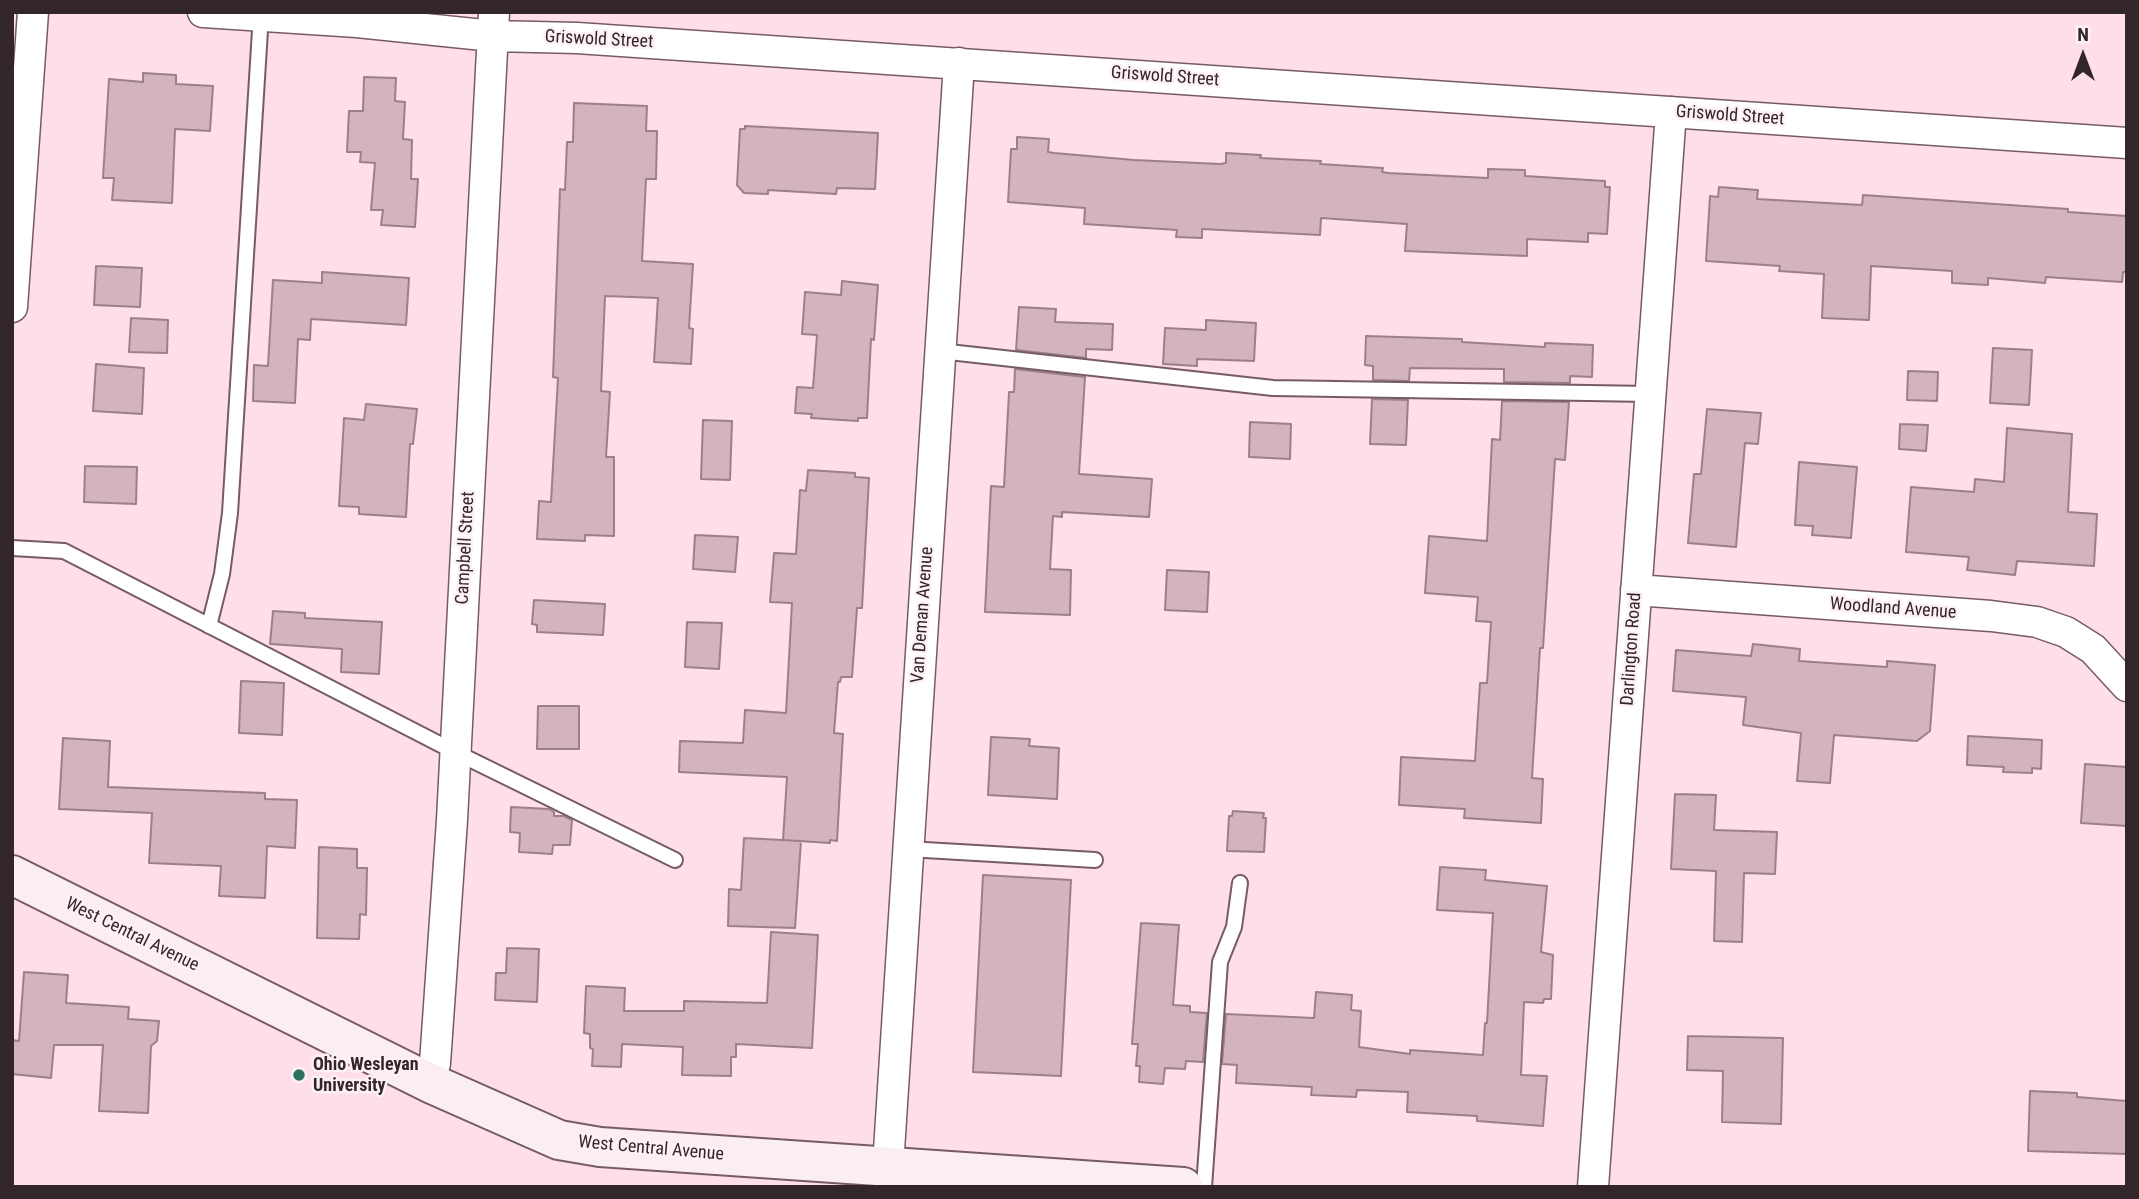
<!DOCTYPE html>
<html>
<head>
<meta charset="utf-8">
<style>
  body { margin:0 }
  #map { position:relative; width:2139px; height:1199px; overflow:hidden; background:#fedee9; font-family:"Roboto Condensed",sans-serif }
  canvas { display:block }
  .frame { position:absolute; inset:0; border:14px solid #32262a; pointer-events:none }
  .north { position:absolute; left:2048px; top:21px; width:70px; height:70px; -webkit-text-stroke:5px #fef1f6; paint-order:stroke; rotate:0deg; font-size:19px; font-weight:700; line-height:28px; text-align:center; color:#32262a }
  .north::after { content:''; display:block; margin:auto; width:24px; height:32px; background:#32262a; clip-path:polygon(50% 0,100% 100%,50% 72%,0 100%) }
</style>
</head>
<body>
<div id="map">
<canvas width="2139" height="1199"></canvas>
<div class="frame"></div>
<div class="north">N</div>
</div>
<script>
const context = document.querySelector('canvas').getContext('2d');
context.lineJoin = 'round';
function fill(path, color) {
  context.fillStyle = color;
  context.fill(path, 'evenodd');
}
function toPath(rows) {
  const path = new Path2D();
  for (const r of rows) {
    path.moveTo(r[0], r[1]);
    for (let i = 2; i < r.length; i += 2) path.lineTo(r[i], r[i + 1]);
  }
  return path;
}
function stroke(path, color, width, dash) {
  context.strokeStyle = color;
  context.lineWidth = width;
  context.lineCap = dash ? 'butt' : 'round';
  context.setLineDash(dash || []);
  context.stroke(path);
}
function write(font, color, halo, rows, align = 'center') {
  context.font = font + ' "Roboto Condensed",sans-serif';
  context.lineWidth = 5;
  context.setLineDash([]);
  context.textBaseline = 'middle';
  context.strokeStyle = halo;
  context.fillStyle = color;
  for (const [text, x, y, turn = 0] of rows) {
    context.save();
    context.translate(x, y);
    context.rotate((+turn || 0) * Math.PI / 180);
    context.textAlign = isNaN(turn) ? turn : align;
    if (halo) context.strokeText(text, 0, 0);
    context.fillText(text, 0, 0);
    context.restore();
  }
}
const building = toPath([
  [143,73,176,75,176,84,213,86,210,131,175,129,172,203,112,200,114,178,103,178,109,79,143,82,143,73],
  [364,77,396,78,395,101,405,102,403,139,412,140,411,179,418,179,415,227,381,225,383,210,371,210,375,163,360,162,361,152,347,152,349,111,363,111,364,77],
  [574,103,647,106,646,131,657,131,656,179,646,179,642,261,693,264,689,328,693,329,691,364,654,362,658,298,605,296,601,391,610,392,606,457,614,457,614,536,585,535,585,541,537,539,539,501,551,502,558,378,553,377,560,189,565,190,567,142,573,142,574,103],
  [745,126,878,133,875,189,837,188,836,194,768,190,768,194,744,193,737,185,740,129,745,129,745,126],
  [1017,137,1049,139,1048,152,1054,153,1134,160,1220,164,1226,163,1226,153,1261,155,1260,158,1321,161,1320,164,1383,168,1382,172,1388,173,1488,178,1488,169,1525,170,1525,176,1605,181,1605,187,1610,187,1607,234,1588,233,1588,242,1527,239,1527,256,1405,251,1407,224,1321,218,1320,235,1202,229,1202,238,1176,237,1177,230,1084,224,1085,208,1008,202,1011,149,1017,149,1017,137],
  [1719,187,1758,190,1757,199,1862,205,1863,195,2068,209,2068,212,2127,216,2127,272,2123,272,2122,282,2046,277,2045,283,1988,278,1988,285,1952,283,1952,271,1871,266,1869,320,1822,318,1824,274,1779,271,1780,266,1706,261,1710,196,1718,197,1719,187],
  [96,266,142,268,140,307,94,305,96,266],
  [322,272,409,278,406,325,311,319,310,340,298,339,295,403,253,401,254,365,268,366,273,280,322,283,322,272],
  [842,281,878,285,874,340,871,339,867,418,858,418,858,421,811,418,812,414,795,413,797,387,813,388,817,335,802,334,805,292,841,295,842,281],
  [1019,307,1056,309,1055,322,1113,324,1112,350,1086,349,1086,358,1016,350,1019,307],
  [131,318,168,320,167,353,129,352,131,318],
  [1206,320,1256,323,1254,361,1197,359,1197,366,1163,364,1165,328,1206,330,1206,320],
  [1366,336,1462,339,1462,342,1545,347,1545,343,1593,345,1592,377,1570,376,1570,383,1504,382,1504,369,1410,368,1409,381,1373,380,1373,366,1365,365,1366,336],
  [1993,348,2032,350,2029,405,1990,403,1993,348],
  [96,364,144,368,142,414,93,411,96,364],
  [1015,369,1085,377,1079,474,1152,479,1149,517,1062,512,1062,517,1053,516,1050,569,1071,570,1070,615,985,612,991,486,1004,487,1009,392,1014,392,1015,369],
  [1908,371,1938,372,1937,401,1907,400,1908,371],
  [1372,399,1408,400,1406,445,1370,444,1372,399],
  [1502,401,1569,402,1565,460,1555,459,1543,648,1540,648,1532,778,1543,779,1541,823,1464,818,1465,809,1399,805,1401,757,1475,761,1480,683,1487,683,1491,622,1476,621,1478,597,1425,593,1429,536,1487,541,1492,439,1500,440,1502,401],
  [366,404,417,409,413,444,410,444,406,517,359,514,359,507,339,506,344,418,364,420,366,404],
  [1707,409,1761,413,1758,444,1745,443,1736,547,1688,543,1694,474,1701,474,1707,409],
  [703,420,732,421,730,480,701,479,703,420],
  [1250,422,1291,424,1290,459,1249,457,1250,422],
  [1900,424,1928,425,1926,451,1899,449,1900,424],
  [2007,428,2072,434,2068,512,2097,514,2094,566,2017,561,2015,575,1967,570,1969,557,1906,552,1911,487,1974,492,1975,479,2004,482,2007,428],
  [1799,462,1857,467,1851,538,1812,535,1813,526,1795,525,1799,462],
  [85,466,137,467,136,504,84,502,85,466],
  [808,470,855,473,855,477,869,478,862,608,857,608,852,677,841,677,840,682,838,682,834,733,843,734,837,841,830,840,830,843,783,840,787,777,679,772,680,741,743,743,745,710,786,713,792,603,770,602,774,553,796,554,800,490,806,491,808,470],
  [695,535,738,537,735,572,693,569,695,535],
  [1167,570,1209,572,1207,612,1165,610,1167,570],
  [534,600,605,604,603,635,537,632,537,625,532,624,534,600],
  [273,611,305,613,305,618,382,622,379,674,341,672,342,649,270,644,273,611],
  [687,622,722,623,719,669,685,667,687,622],
  [1753,644,1800,649,1799,661,1887,667,1887,661,1935,665,1930,731,1917,741,1834,735,1830,783,1797,781,1801,733,1743,725,1746,697,1673,691,1676,650,1751,656,1753,644],
  [241,681,284,683,282,735,239,733,241,681],
  [538,706,579,706,579,749,537,749,538,706],
  [1968,736,2042,740,2041,769,2032,768,2032,773,2003,772,2004,767,1967,765,1968,736],
  [991,737,1030,739,1029,746,1059,748,1057,799,988,795,991,737],
  [63,738,110,741,108,787,265,793,265,799,297,800,295,848,267,846,265,898,219,896,221,866,149,863,152,813,59,809,63,738],
  [2085,764,2127,767,2127,826,2081,823,2085,764],
  [1675,794,1716,795,1714,830,1777,832,1775,874,1744,873,1742,942,1714,941,1716,871,1671,869,1675,794],
  [511,807,549,809,554,812,554,816,564,816,572,820,570,845,553,845,552,854,519,852,520,833,510,832,511,807],
  [1233,811,1264,813,1263,818,1266,818,1264,852,1227,851,1229,816,1232,816,1233,811],
  [744,838,801,841,795,928,728,926,729,889,741,890,744,838],
  [319,847,357,849,357,868,367,868,366,915,360,914,359,939,317,938,319,847],
  [1440,867,1486,870,1485,880,1547,886,1541,952,1553,955,1551,999,1544,999,1543,1003,1524,1002,1521,1075,1547,1076,1543,1126,1477,1121,1477,1116,1407,1112,1408,1092,1357,1090,1356,1097,1311,1095,1312,1087,1236,1083,1237,1065,1222,1064,1226,1014,1314,1018,1316,992,1352,995,1351,1010,1361,1011,1359,1047,1410,1054,1410,1050,1483,1055,1485,1023,1487,1023,1493,913,1437,910,1440,867],
  [983,875,1071,880,1061,1076,973,1072,983,875],
  [1141,923,1179,925,1173,1005,1190,1006,1190,1012,1207,1013,1203,1062,1186,1061,1185,1069,1165,1068,1163,1084,1139,1082,1140,1066,1136,1066,1138,1044,1132,1044,1141,923],
  [771,932,818,935,812,1048,736,1044,736,1057,731,1057,731,1076,682,1075,683,1047,622,1044,621,1067,592,1066,593,1049,590,1048,590,1034,584,1033,586,986,625,988,624,1011,684,1011,684,1001,767,1003,771,932],
  [507,948,539,949,537,1002,495,1000,496,973,506,973,507,948],
  [24,972,68,975,66,1003,129,1007,128,1019,159,1021,157,1041,151,1046,148,1113,99,1111,103,1045,54,1045,51,1078,12,1074,12,1040,19,1041,24,972],
  [1688,1036,1783,1038,1781,1124,1722,1122,1723,1071,1687,1070,1688,1036],
  [2030,1091,2077,1093,2077,1097,2127,1101,2127,1154,2028,1151,2030,1091]
]);
const lane = toPath([
  [940,351,1273,388,1651,394],
  [12,548,64,551,455,752,675,860],
  [209,626,222,574,230,513,261,14],
  [908,849,1095,860],
  [1204,1187,1220,962,1234,927,1240,883]
]);
const street = toPath([
  [203,12,357,22,493,36,577,38,2127,143],
  [12,307,33,12],
  [1636,590,1991,616,2037,622,2066,632,2093,649,2127,686],
  [430,1083,435,1063,452,820,494,12],
  [888,1166,959,63],
  [1593,1187,1671,112]
]);
const secondary = toPath([
  [12,875,430,1083,559,1140,600,1147,1183,1187]
]);
const markers = [
  [299,1075,7,"#2f7060"]
];
const streetNames = [
  ["Griswold Street",599,40,3],
  ["Griswold Street",1165,77,4],
  ["Griswold Street",1730,116,4],
  ["Campbell Street",466,548,-87],
  ["Woodland Avenue",1893,609,4],
  ["Van Deman Avenue",923,615,-86],
  ["Darlington Road",1632,649,-86],
  ["West Central Avenue",132,935,26],
  ["West Central Avenue",651,1149,5]
];
const poiNames = [
  ["Ohio Wesleyan",313,1065],
  ["University",313,1086]
];
fill(building, '#d2b3be');
stroke(building, '#9b7f89', 2);
stroke(lane, '#765b65', 18);
stroke(street, '#765b65', 33);
stroke(secondary, '#765b65', 42);
stroke(lane, '#fff', 14);
stroke(street, '#fff', 30);
stroke(secondary, '#fbeef3', 38);
for (const [x, y, r, color] of markers) {
  const dot = new Path2D();
  dot.arc(x, y, r, 0, 2 * Math.PI);
  context.fillStyle = color;
  context.fill(dot);
  stroke(dot, '#fef1f6', 2.5);
}
write('18px', '#32262a', '#fef1f6', streetNames);
write('bold 18px', '#32262a', '#fef1f6', poiNames, 'left');
</script>
</body>
</html>
